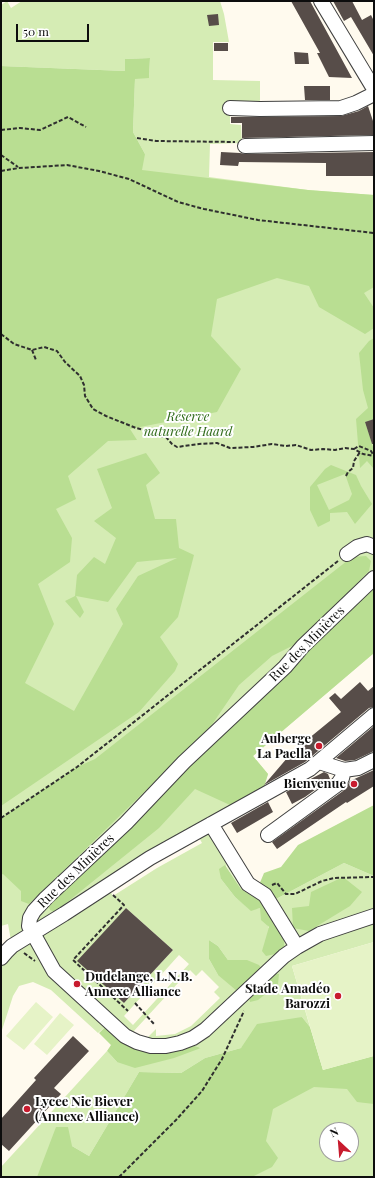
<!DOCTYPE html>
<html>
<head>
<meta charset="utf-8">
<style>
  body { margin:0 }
  #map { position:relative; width:375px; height:1178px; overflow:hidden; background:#fffaee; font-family:"Playfair Display",serif }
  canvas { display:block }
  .frame { position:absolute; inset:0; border:2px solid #0d0d0d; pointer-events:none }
  .north { position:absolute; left:319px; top:1122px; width:40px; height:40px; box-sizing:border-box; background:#fff; border:1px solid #9e9e9e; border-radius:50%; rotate:334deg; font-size:11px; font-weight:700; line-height:16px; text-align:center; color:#0d0d0d }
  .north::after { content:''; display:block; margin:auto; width:14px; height:18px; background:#c81b2e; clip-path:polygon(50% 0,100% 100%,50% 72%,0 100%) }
  .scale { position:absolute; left:16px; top:24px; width:73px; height:18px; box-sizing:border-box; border:2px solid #0d0d0d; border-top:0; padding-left:5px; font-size:12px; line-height:14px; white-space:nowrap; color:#0d0d0d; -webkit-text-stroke:3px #fff; paint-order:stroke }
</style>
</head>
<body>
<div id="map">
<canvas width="375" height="1178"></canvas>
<div class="frame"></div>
<div class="north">N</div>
<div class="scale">50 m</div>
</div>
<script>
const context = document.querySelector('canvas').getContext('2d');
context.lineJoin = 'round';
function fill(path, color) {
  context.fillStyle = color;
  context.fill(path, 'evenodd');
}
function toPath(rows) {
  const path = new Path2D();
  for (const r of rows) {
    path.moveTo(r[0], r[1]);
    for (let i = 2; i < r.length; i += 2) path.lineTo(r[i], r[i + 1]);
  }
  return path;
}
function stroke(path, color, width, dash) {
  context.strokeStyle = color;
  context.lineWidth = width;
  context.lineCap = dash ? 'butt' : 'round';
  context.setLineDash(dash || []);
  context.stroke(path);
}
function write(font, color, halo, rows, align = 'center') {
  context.font = font + ' "Playfair Display",serif';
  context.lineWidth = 4;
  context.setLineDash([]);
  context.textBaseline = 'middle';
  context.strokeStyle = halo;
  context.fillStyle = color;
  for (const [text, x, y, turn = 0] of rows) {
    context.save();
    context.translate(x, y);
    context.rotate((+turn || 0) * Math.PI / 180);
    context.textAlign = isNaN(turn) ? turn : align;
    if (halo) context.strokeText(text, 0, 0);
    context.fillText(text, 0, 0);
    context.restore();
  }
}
const green = toPath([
  [7,1,11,8,22,1,220,1,224,14,229,42,213,42,213,80,260,81,260,109,230,108,230,124,241,125,242,143,210,144,209,177,308,190,374,195,374,653,253,756,268,774,264,787,218,827,254,882,276,899,344,863,374,876,374,942,292,966,310,1027,302,1017,241,1048,205,1058,181,1073,139,1072,89,1156,72,1146,39,1172,97,1158,323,1070,374,1056,374,1177,1,1177,1,1167,107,1051,117,1062,201,1048,192,1045,182,1049,105,1027,98,1033,51,990,33,982,19,986,13,996,1,1033,1,958,12,946,8,924,1,926,1,168,145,154,133,132,135,78,149,78,150,58,125,59,125,71,1,66,1,5],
  [196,832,202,843,157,868,113,896,107,886],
  [226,865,241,889,261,901,280,953,260,908,251,910,235,897,221,879],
  [126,908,173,950,124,1003,78,961],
  [209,940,218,946,228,960,218,975,209,959],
  [179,955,189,964,133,1025,124,1016],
  [190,970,196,976,202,970,219,987,214,992,220,998,191,1026,175,1034,156,1036,156,1029,147,1038,133,1032],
  [327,1130,351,1130,351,1154,327,1154]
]);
const forest = toPath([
  [150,58,149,78,135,79,133,132,145,154,142,170,308,190,374,195,374,287,364,293,374,308,374,328,365,334,319,307,309,286,277,278,217,299,211,336,241,369,217,412,130,429,137,440,108,441,68,476,76,499,56,509,72,538,70,562,38,584,54,624,25,683,74,711,123,624,116,609,138,576,177,558,137,562,108,602,76,596,84,612,80,618,65,601,75,596,77,575,94,557,105,564,116,538,94,521,112,508,97,469,146,453,160,473,146,485,155,519,176,519,179,548,194,555,178,617,160,637,178,664,175,671,139,712,1,806,1,66,125,71,125,59],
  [374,338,374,419,365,422,374,450,374,469,367,461,360,468,356,419,368,408,363,390,359,353,369,341],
  [331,465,356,475,361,486,372,504,355,524,347,512,330,513,330,521,318,527,310,510,310,487,325,469],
  [345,474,352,494,349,500,329,510,317,485],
  [366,556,371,561,369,571,300,642,272,656,239,685,209,729,29,904,21,901,21,891,3,874,1,875,1,818,77,767,95,759,352,557],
  [374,582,374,653,253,756,268,774,264,787,230,805,195,789,159,828,55,912,50,910,48,904],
  [374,805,374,876,344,863,276,899,259,885,264,873,281,867,298,845],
  [225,865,241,889,261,901,284,939,284,947,280,953,266,956,262,951,269,927,261,920,260,908,251,911,235,897,221,879,219,869],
  [343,877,362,892,350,906,309,931,293,928,292,908,309,906,311,892],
  [209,940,218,946,228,960,247,960,259,965,262,969,237,991,218,975,209,959],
  [274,973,279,974,278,984,258,1000,250,1002,249,997],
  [302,1017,310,1027,323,1070,374,1056,374,1104,357,1102,347,1089,314,1087,273,1109,266,1141,278,1158,272,1167,252,1177,37,1177,56,1127,68,1127,72,1146,89,1156,139,1072,181,1073,205,1058,241,1048,257,1024],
  [105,1027,122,1041,192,1045,201,1048,174,1058,135,1068,117,1062,107,1051,111,1045,99,1033]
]);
const pitch = toPath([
  [374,942,374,1056,323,1070,292,966],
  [36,1002,53,1017,24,1050,6,1036],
  [60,1013,74,1025,47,1055,34,1044]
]);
const building = toPath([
  [291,1,310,1,352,78,329,77,317,53,320,53],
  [333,1,352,1,362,20,371,15,374,21,374,56,351,17,344,21],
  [218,14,219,25,209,26,207,15],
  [214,43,228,43,228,51,214,51],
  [294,52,308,53,309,64,295,64],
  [304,86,330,86,330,100,305,100],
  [368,106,374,124,374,135,242,138,242,123,231,123,231,117,341,116,359,111],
  [221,152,240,153,245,154,374,152,374,176,326,176,326,163,239,162,238,166,220,165],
  [374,419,374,444,372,444,365,422],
  [360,682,368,691,374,686,374,707,369,708,305,762,264,785,288,757,309,741,308,739,341,712,329,698,335,693,341,699],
  [374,726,374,751,355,760,345,761,336,758],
  [374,770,374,786,347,803,346,802,277,849,272,842,343,791,350,781],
  [324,772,328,774,330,779,305,797,292,804,286,792],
  [268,802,273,812,237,833,231,823],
  [126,908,173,950,124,1003,77,961],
  [73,1036,89,1051,54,1088,61,1094,9,1151,1,1144,1,1119,36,1080,34,1078]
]);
const path = toPath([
  [1,130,20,128,40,130,68,117,86,127],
  [137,138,156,141,235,142],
  [1,155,18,167],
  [1,171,19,168,67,165,99,171,129,179,178,202,204,209,258,220,374,233],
  [1,334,14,344,32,350,44,347,57,351,65,362,80,376,84,385,85,396,93,409,106,416,136,428,152,432,159,436,166,437,172,444,177,447,199,444,217,443,230,448,253,447,272,444,286,446,296,445,311,450,323,449,335,450,345,448,354,449,363,454,374,456],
  [32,350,36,360],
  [354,449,359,446,371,451,374,456],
  [346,476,348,472,353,468,354,461,360,452],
  [1,818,77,767,338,561],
  [272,885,277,883,286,894,295,894,322,881,334,878,374,877],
  [113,895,124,905,73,960,128,1011],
  [24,953,35,961],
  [135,1003,154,1024],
  [119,1177,176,1120,202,1091,222,1059,244,1011]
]);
const minor = toPath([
  [321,1,374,89],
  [230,108,260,109,341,108,356,103,374,94],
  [245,146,374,143],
  [347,554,357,547,367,544,374,547],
  [374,578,303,646,285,667,184,762,126,823,46,898,34,911,30,918,29,926,54,971,114,1026,125,1036,137,1042,151,1046,166,1046,180,1043,193,1038,205,1030,284,956,297,947,320,934,374,916],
  [319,762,344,770,358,768,374,760],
  [211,824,248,884,265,895,297,947],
  [268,835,338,784,342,778,344,770],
  [1,958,7,951,12,946,64,914,150,858,310,769,374,715]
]);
const markers = [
  [319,746,4,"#c81b2e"],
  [354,784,4,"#c81b2e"],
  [77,984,4,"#c81b2e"],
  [338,996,4,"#c81b2e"],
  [27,1109,4,"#c81b2e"]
];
const parkNames = [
  ["Réserve",188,417],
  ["naturelle Haard",188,432]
];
const streetNames = [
  ["Rue des Minières",307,644,-45],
  ["Rue des Minières",76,871,-44]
];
const poiNames = [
  ["Auberge",311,739],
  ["La Paella",311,754],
  ["Bienvenue",346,784],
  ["Dudelange, L.N.B.",85,977,"left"],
  ["Annexe Alliance",85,992,"left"],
  ["Stade Amadéo",330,989],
  ["Barozzi",330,1004],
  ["Lycee Nic Biever",35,1102,"left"],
  ["(Annexe Alliance)",35,1117,"left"]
];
fill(green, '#d5ecb4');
fill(forest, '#b9de92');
fill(pitch, '#e6f3c7');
fill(building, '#574d49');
stroke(minor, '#404040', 16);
stroke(path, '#2f2f2f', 2, [4, 2]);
stroke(minor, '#fff', 14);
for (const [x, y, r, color] of markers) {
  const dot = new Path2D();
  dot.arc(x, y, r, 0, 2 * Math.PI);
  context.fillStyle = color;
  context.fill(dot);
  stroke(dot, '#fff', 1.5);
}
write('italic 13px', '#2f6a19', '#fff', parkNames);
write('13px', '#0d0d0d', '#fff', streetNames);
write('bold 13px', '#0d0d0d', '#fff', poiNames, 'right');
</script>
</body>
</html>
